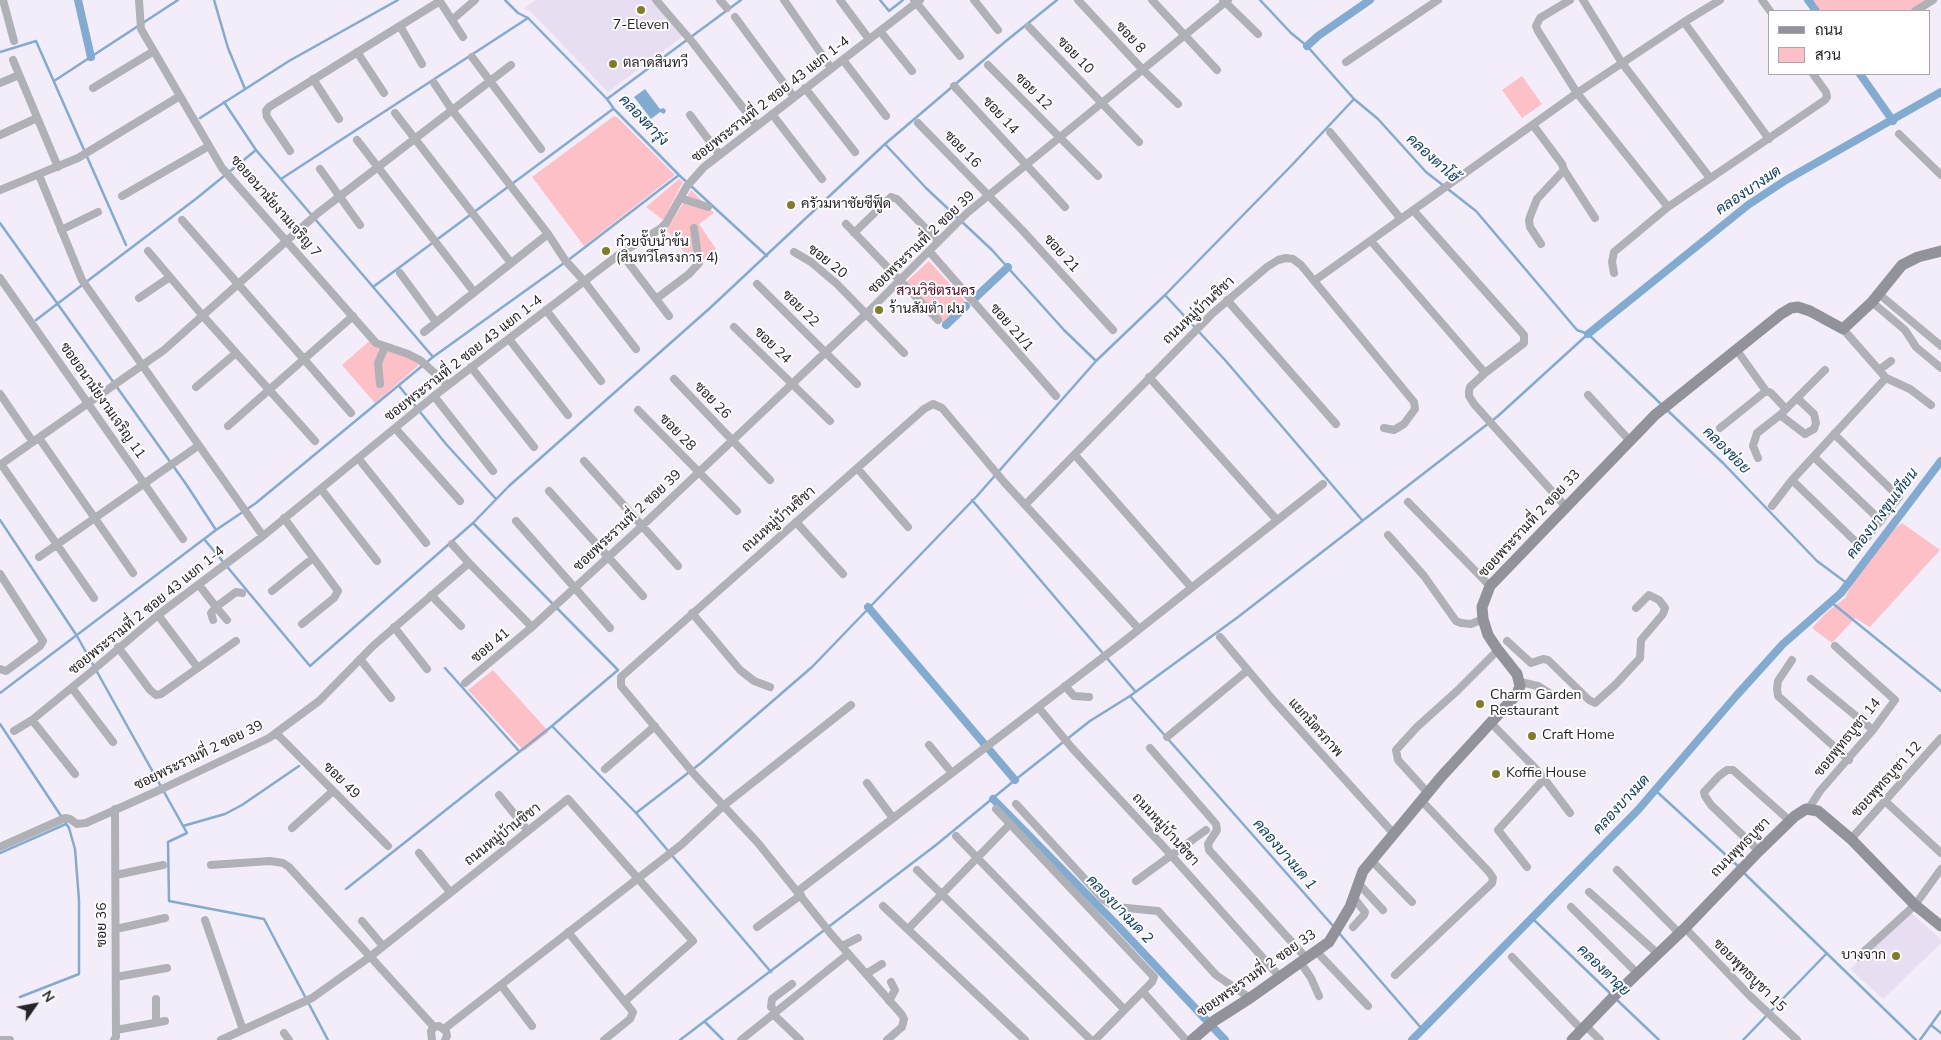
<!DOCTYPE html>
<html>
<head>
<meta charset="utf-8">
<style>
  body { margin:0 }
  #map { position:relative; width:1941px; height:1040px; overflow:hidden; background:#f3edf9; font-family:"Nunito Sans",Sarabun,sans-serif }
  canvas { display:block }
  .legend { position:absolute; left:1768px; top:10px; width:162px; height:65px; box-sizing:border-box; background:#fefdff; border:1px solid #a8a6a9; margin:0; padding:6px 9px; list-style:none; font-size:15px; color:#272429 }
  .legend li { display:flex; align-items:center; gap:10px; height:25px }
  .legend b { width:25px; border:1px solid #a8a6a9 }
  .north { position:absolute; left:10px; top:980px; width:50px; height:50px; -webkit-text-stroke:4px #fefdff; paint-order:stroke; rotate:57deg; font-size:14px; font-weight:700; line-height:20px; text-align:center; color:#272429 }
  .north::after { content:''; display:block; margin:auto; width:18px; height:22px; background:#272429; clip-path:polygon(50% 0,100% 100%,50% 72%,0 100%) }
</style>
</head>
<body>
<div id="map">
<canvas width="1941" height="1040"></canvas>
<ul class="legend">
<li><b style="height:6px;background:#91929a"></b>ถนน</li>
<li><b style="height:14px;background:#fdc0c6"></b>สวน</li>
</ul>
<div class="north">N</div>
</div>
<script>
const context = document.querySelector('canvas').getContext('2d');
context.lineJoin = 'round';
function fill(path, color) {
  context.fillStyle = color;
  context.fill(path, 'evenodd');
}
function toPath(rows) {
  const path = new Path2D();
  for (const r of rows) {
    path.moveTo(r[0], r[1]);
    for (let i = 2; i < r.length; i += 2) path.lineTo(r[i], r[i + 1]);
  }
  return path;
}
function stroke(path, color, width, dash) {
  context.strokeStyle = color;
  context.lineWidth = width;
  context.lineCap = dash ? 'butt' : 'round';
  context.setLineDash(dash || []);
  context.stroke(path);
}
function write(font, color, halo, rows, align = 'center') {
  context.font = font + ' "Nunito Sans",Sarabun,sans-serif';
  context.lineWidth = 4;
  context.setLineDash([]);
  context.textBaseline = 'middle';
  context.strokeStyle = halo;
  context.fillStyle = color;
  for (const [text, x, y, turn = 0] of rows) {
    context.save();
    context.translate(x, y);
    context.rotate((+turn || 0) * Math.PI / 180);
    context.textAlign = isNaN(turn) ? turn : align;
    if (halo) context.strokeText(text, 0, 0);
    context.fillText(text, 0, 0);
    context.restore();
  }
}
const built = toPath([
  [535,0,651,0,683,36,608,92,529,10,524,9],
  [1910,912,1941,939,1941,943,1883,999,1850,969]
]);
const green = toPath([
  [1811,0,1927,0,1908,11,1819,11],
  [1522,76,1542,104,1522,118,1502,90],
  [614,116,618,118,675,175,584,246,532,177],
  [679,179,683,182,663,220,646,207],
  [691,190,714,213,699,224,716,249,695,266,665,228,672,221],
  [929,261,967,303,943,324,906,282],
  [374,337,377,341,408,351,419,365,375,403,342,365],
  [1902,523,1940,550,1870,627,1855,618,1832,643,1812,628,1825,614,1845,598,1852,584,1895,528],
  [493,670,549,732,524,751,468,690]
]);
const water = toPath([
  [645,89,660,109,664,108,666,111,664,114,660,112,651,119,634,97]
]);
const stream = toPath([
  [214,0,228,48,245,89],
  [505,0,518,13,528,18,607,99,614,109,679,175,767,256],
  [880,0,889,11,903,0],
  [1260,0,1291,33,1307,46,1354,99,1378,119,1426,172,1476,211,1577,330,1588,334,1662,405],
  [0,52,36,41,126,245],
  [54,81,178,0],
  [607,99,741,0],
  [224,102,256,150,433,357],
  [200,118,289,61,398,0],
  [885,144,926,188,992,250,1064,330,1096,361,1165,295,1291,166,1354,99],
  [281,179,528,18],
  [0,223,186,484,216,530],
  [373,287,613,109],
  [1165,295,1225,360,1362,520],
  [36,320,197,198,256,150],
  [399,386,446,444,496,499],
  [1666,409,1723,463,1817,561,1848,584],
  [972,500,1135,691],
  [0,520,77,636,187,833,168,842,169,901,264,919,328,1040],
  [473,523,618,670,552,726,636,813],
  [204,539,310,666,473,523,509,486,710,308,885,144,1006,41,1057,0],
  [1831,602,1941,691],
  [445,668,519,751],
  [0,693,216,530,256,503,433,357,571,258,679,175],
  [1130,696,1334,927],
  [0,724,69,828,75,849,79,900,79,974,20,997],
  [1655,790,1739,867],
  [183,826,225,814,242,805,299,766],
  [0,853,66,824],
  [1744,873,1916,1040],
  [346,889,552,726],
  [1532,918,1612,995],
  [1339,933,1422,1029],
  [771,972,636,813,701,763,812,667,977,496,1096,361],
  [1616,999,1659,1040],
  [705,1022,723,1040],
  [1931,1025,1941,1033],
  [680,1040,936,845,1015,780,1090,721,1130,696,1238,617,1498,416,1588,334],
  [1743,1040,1827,953],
  [1920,1040,1941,1011]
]);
const canal = toPath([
  [78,0,91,57],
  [1808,0,1816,11],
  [1307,46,1318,36,1370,0],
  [1860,74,1893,121],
  [976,297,1008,267],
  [946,325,966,306],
  [1588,334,1748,205,1786,180,1941,92],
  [868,607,1015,780],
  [993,799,1118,926,1225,1040],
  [1412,1040,1638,810,1736,696,1783,644,1841,593,1941,461]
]);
const street = toPath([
  [3,0,14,41],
  [139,0,141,29,222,168,376,343,408,354,420,360,448,385],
  [439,0,463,37],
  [656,0,693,43,757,126],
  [720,0,727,8],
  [784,0,831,68],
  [840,0,869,39],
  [914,0,960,56],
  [974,0,998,30],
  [1078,0,1143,70,1178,104],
  [1152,0,1217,70],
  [1223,0,1258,34],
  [1570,0,1540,18,1536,26,1538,31,1577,93,1668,207],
  [1583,0,1622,63,1710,178],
  [1762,0,1770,11],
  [1915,11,1933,0],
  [735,17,794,97],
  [452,20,475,0],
  [1684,22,1769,139],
  [400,26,422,64],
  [1029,27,1139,142],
  [880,31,912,71],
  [357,52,384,93],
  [472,57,541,149],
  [13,60,58,167],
  [843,60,886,116],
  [1346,62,1438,0],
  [988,65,1098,176],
  [313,79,339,119],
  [0,83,19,75],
  [434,83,452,110,548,234],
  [954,86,1065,207],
  [93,88,154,51],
  [805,88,855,152],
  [395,113,511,263],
  [772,114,822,179],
  [690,115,720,155],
  [918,123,1023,231,1113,330],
  [1533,125,1562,164,1564,170,1537,199,1531,214,1529,220,1530,227,1541,244],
  [1330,132,1401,219],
  [1899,134,1941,175],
  [0,135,37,118],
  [357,140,474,292],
  [290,151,267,117,266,111,269,107,440,1],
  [320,169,360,225],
  [1564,170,1595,218],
  [39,175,82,280,263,536],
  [0,190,78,158,180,96],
  [122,196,209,146],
  [680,198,708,207],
  [1413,210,1524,335,1524,343,1485,373,1470,387,1469,391,1469,396,1474,404,1566,507],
  [182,220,351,413],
  [846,224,938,320],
  [61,230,98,212],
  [854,233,891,197,897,199,938,241],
  [1371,241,1485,373],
  [148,251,203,316,315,441],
  [929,251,1056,396],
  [794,252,811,262,837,284,904,353],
  [621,253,669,316],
  [400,273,436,322],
  [1614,273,1612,262,1614,252,1668,207,1825,100,1827,97,1826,92,1813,74],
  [0,278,183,539],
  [1314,281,1577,93,1684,22,1720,0],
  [757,284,857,384],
  [1879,294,1941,346],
  [139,298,170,277],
  [656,299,689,274,699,263,694,228],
  [1227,300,1336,424],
  [1872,302,1905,330,1916,347,1941,368],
  [546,310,601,381],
  [734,327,830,421],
  [424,332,548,234,565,260,584,281,636,349],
  [509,339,568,415],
  [1736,349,1766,391,1771,393,1786,409],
  [471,367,534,447],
  [1879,370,1891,361],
  [1149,377,1276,519],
  [1886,378,1910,389,1931,405],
  [674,379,770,480],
  [380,384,378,363,385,347],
  [196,387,236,353],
  [0,394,33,442],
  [1588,395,1630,441],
  [434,396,493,471],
  [638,410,737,511],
  [1780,415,1805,434,1814,429,1816,423,1814,414,1797,398],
  [228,426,353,316],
  [395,428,460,501],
  [1720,428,1766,391],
  [39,438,133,573],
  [1075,455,1191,587],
  [1814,457,1881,521],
  [358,458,426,543],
  [1758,458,1753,446,1757,433,1780,415,1825,370],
  [584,461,678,566],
  [1,464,94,598],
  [0,465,164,350,318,213,511,65],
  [857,468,908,527],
  [1792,480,1858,544,1862,544,1899,497,1834,434],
  [321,489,377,561],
  [549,491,643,596],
  [1408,502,1490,586],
  [1025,505,1213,313,1267,267,1278,260,1286,258,1293,259,1301,265,1414,402,1415,409,1404,424,1394,430,1384,428],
  [1772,506,1792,480,1886,378,1843,329],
  [284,518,338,591,334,598,302,624],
  [516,521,610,628],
  [796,522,843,574],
  [1388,535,1424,576,1456,621,1461,623,1471,624,1483,619],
  [452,544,469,563],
  [39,557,198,446],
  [0,574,43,641,40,646,6,671,0,669],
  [199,585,216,607,236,592,242,593],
  [272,591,313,558],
  [431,595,461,626],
  [692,613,740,670,754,681,770,687],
  [158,615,198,668],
  [213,620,211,613,216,607,227,620],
  [394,627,427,669],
  [1220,637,1274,701,1394,834],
  [1507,641,1531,663,1543,659,1548,660,1589,700,1595,703,1615,685,1640,658,1641,640,1663,614,1665,608,1659,600,1649,595,1636,608],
  [118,647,150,690,156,695,161,694,236,641],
  [360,659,391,698],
  [1792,660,1778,681,1777,689,1778,696,1849,760],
  [1811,679,1873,730],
  [1520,682,1538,686,1554,696],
  [465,683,532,627],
  [1065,686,1074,696,1089,697],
  [72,688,113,742],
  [1038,707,1072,748,1162,845,1280,977],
  [32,720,75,774],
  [1491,723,1539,772,1570,813],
  [14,731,32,720,92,671,158,615,263,536,434,396,621,253,660,229,666,223,687,186,704,167,920,0],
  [276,733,388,846],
  [1167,737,1248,670],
  [929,745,952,773],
  [1150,748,1216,824,1217,830,1208,844,1209,850,1307,959],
  [605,769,655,726],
  [867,783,893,818],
  [1427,792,1398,760,1396,750,1417,727,1457,691,1498,650],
  [499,795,528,831],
  [1885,801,1941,853],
  [1016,804,1104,900,1116,907,1158,911,1216,975,1250,998],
  [1809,808,1820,791,1873,730,1895,700,1835,646],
  [996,809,1154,977,1152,982,1095,1040],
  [292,828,333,791],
  [956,836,1124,1009],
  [1851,839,1941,738],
  [0,847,65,818,70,819,77,824,86,823,164,788,269,738,319,701,373,646,469,563,532,627,642,526,866,314,967,213,1228,0],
  [1759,851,1711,805,1705,796,1704,792,1719,776,1727,770,1733,770,1790,821],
  [419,853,450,892],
  [1372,861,1412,902],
  [211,865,270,861,283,863,289,867,434,1027],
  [1527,867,1498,830,1544,779],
  [917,870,1091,1040],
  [1617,870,1679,933],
  [116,875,163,865],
  [1136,881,1206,830],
  [1358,883,1383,910],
  [798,891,1123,642,1323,484],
  [1589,892,1657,953],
  [883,906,1025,1040],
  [1571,907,1637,973],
  [205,920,243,1030],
  [362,921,383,946],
  [757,927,801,895],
  [1353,927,1364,915,1365,912,1354,898],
  [1685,928,1750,996,1797,1040],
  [116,929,165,918],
  [908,929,1010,824],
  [568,932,633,1012,630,1019,604,1040],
  [842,946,858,938],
  [1317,952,1368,1006],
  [1512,957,1582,1030],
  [1858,957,1915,905,1941,869],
  [1301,963,1311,978,1319,996],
  [866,974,882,964],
  [1395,975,1492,883,1493,878,1489,872,1421,800],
  [116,977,167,968],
  [501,985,532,1026],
  [1143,992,1186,1040],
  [156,999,156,1022],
  [889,1001,895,990,891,982],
  [776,1012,771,1007,772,999,792,984],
  [773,1014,800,1040],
  [1586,1026,1600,1040],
  [444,1029,681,845,723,806,851,705],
  [116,1030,165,1021],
  [284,1033,289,1040],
  [0,1040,10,1040],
  [114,1040,116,1037,115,809],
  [221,1040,312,998,371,956,568,799,693,941,625,1001],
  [432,1040,431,1031,434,1027,439,1026,446,1031,447,1036,445,1040],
  [741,1040,848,954],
  [887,1040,902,1027,904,1019,902,1015,831,934,758,843,694,774,621,686,621,677,924,409,933,404,942,408,1004,482,1139,629]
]);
const secondary = toPath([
  [1192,1040,1214,1021,1250,998,1329,942,1350,907,1363,871,1441,777,1517,694,1520,686,1517,674,1498,650,1488,635,1483,619,1482,607,1490,586,1655,415,1781,314,1791,308,1798,307,1810,311,1843,329,1872,302,1902,265,1918,257,1941,251],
  [1572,1040,1619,991,1685,928,1759,851,1795,816,1806,809,1818,811,1851,839,1915,905,1941,926]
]);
const markers = [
  [641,10,5,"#817d25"],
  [613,64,5,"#817d25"],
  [791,205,5,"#817d25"],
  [606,251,5,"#817d25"],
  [879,310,5,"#817d25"],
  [1480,704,5,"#817d25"],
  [1532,736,5,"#817d25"],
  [1496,774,5,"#817d25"],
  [1896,956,5,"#817d25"]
];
const poiNames = [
  ["7-Eleven",641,26,"center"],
  ["ตลาดสินทวี",623,64],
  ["ครัวมหาชัยซีฟู็ด",801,205],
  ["ก๋วยจั๊บน้ำข้น",616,243],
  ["(สินทวีโครงการ 4)",616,259],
  ["ร้านสัมตำ ฝน",889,310],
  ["Charm Garden",1490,696],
  ["Restaurant",1490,712],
  ["Craft Home",1542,736],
  ["Koffie House",1506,774],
  ["บางจาก",1886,956,"right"]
];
const streetNames = [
  ["ซอย 8",1130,38,47],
  ["ซอย 10",1075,56,46],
  ["ซอย 12",1033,92,45],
  ["ซอยพระรามที่ 2 ซอย 43 แยก 1-4",771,100,-38],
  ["ซอย 14",1000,116,47],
  ["ซอย 16",962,150,46],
  ["ซอยอนามัยงามเจริญ 7",275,207,49],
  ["ซอยพระรามที่ 2 ซอย 39",922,243,-44],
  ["ซอย 21",1061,254,48],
  ["ซอย 20",827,262,38],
  ["ซอย 22",800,309,45],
  ["ถนนหมู่บ้านชิชา",1199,311,-43],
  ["ซอย 21/1",1011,328,49],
  ["ซอย 24",772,346,44],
  ["ซอยพระรามที่ 2 ซอย 43 แยก 1-4",464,359,-38],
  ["ซอยอนามัยงามเจริญ 11",102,401,55],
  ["ซอย 26",712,401,46],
  ["ซอย 28",677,433,46],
  ["ถนนหมู่บ้านชิชา",779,520,-41],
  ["ซอยพระรามที่ 2 ซอย 39",628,521,-43],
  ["ซอยพระรามที่ 2 ซอย 33",1530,524,-47],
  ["ซอยพระรามที่ 2 ซอย 43 แยก 1-4",147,611,-39],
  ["ซอย 41",491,646,-40],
  ["แยกมิตรภาพ",1315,728,48],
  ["ซอยพุทธบูชา 14",1848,738,-51],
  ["ซอยพระรามที่ 2 ซอย 39",199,756,-26],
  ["ซอยพุทธบูชา 12",1887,780,-48],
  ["ซอย 49",341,781,45],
  ["ถนนหมู่บ้านชิชา",1165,830,48],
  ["ถนนหมู่บ้านชิชา",503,835,-38],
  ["ถนนพุทธบูชา",1741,848,-45],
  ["ซอย 36",103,925,-90],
  ["ซอยพระรามที่ 2 ซอย 33",1257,974,-35],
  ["ซอยพุทธบูชา 15",1749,976,45]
];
const parkNames = [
  ["สวนวิชิตรนคร",936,292]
];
const waterNames = [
  ["คลองตารุ่ง",643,121,46],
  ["คลองตาโฮ้",1432,159,42],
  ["คลองบางมด",1749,191,-34],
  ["คลองข่อย",1726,451,45],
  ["คลองบางขุนเทียน",1883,514,-53],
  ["คลองบางมด",1622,805,-47],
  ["คลองบางมด 1",1284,855,49],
  ["คลองบางมด 2",1119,910,46],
  ["คลองตาฉุย",1603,971,44]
];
fill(built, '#e8def1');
fill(green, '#fdc0c6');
fill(water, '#81abd1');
stroke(stream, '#81abd1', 2.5);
stroke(canal, '#81abd1', 8);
stroke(street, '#b0b1b6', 8);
stroke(secondary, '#91929a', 11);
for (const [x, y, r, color] of markers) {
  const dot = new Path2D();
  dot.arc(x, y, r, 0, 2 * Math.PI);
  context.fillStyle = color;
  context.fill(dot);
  stroke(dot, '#fefdff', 2);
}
write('14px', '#272429', '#fefdff', poiNames, 'left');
write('14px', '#272429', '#fefdff', streetNames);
write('14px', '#51091c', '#fefdff', parkNames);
write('italic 15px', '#104065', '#fefdff', waterNames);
</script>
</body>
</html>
